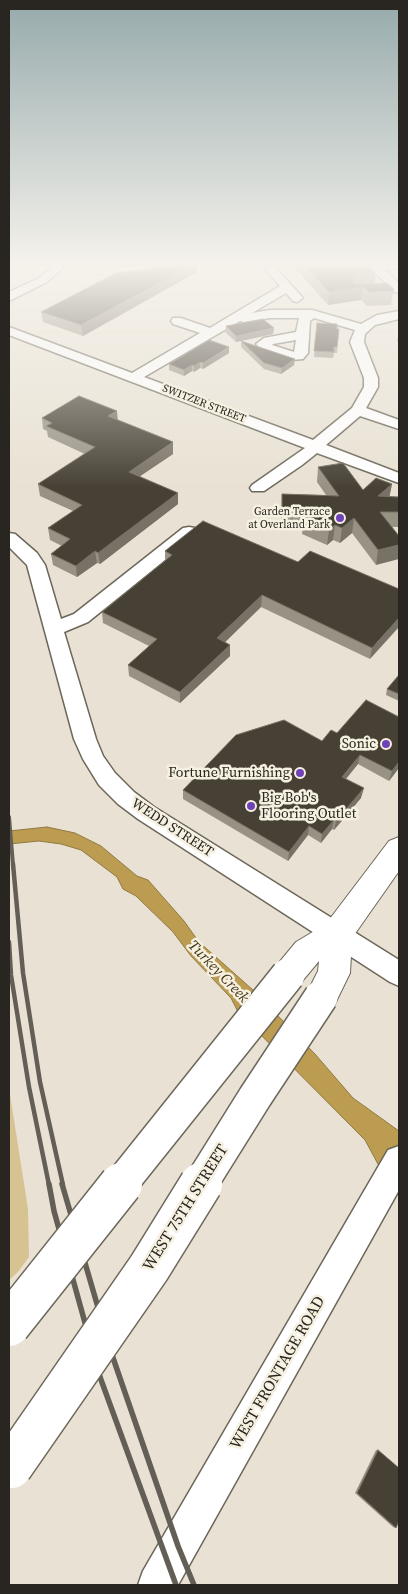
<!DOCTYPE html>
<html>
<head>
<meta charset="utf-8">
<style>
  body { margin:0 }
  #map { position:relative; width:408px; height:1594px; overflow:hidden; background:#e9e2d4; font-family:"Source Serif 4",serif }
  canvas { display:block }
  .frame { position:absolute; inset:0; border:10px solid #292621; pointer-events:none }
</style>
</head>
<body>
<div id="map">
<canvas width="408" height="1594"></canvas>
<div class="frame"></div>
</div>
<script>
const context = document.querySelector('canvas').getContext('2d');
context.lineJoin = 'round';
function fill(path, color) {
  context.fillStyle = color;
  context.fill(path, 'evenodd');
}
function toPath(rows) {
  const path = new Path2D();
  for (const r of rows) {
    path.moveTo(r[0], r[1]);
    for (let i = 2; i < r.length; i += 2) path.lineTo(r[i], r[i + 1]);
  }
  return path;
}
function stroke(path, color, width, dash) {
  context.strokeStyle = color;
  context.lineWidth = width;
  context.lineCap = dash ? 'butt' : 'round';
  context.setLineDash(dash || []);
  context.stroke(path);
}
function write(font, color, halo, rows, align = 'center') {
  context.font = font + ' "Source Serif 4",serif';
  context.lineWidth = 5;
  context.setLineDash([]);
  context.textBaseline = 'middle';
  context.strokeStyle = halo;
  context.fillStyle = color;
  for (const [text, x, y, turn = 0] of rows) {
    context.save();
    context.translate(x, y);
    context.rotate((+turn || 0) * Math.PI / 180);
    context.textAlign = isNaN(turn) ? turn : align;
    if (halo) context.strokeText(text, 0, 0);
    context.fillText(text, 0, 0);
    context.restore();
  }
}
const green = toPath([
  [9,1088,28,1209,29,1257,18,1272,9,1280]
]);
const water = toPath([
  [47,827,75,833,101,846,137,876,148,880,184,921,199,942,253,990,315,1054,353,1098,399,1131,399,1189,379,1166,365,1140,238,1012,231,998,191,956,173,932,136,896,123,889,117,877,81,850,61,844,39,841,9,844,9,831,47,827]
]);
const minor = toPath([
  [54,265,66,265,47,282,9,301,9,292,39,278,54,265],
  [376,265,399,265,399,268,385,270,399,283,399,293,395,292,372,270,370,268,376,265],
  [271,266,275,267,303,298,297,302,293,301,286,293,252,313,270,310,312,310,361,324,377,315,399,311,399,319,375,325,365,334,364,342,378,378,378,387,366,408,399,420,399,429,360,416,326,445,399,473,399,483,317,453,302,465,264,491,252,491,250,488,252,485,305,448,9,335,9,327,132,373,200,333,173,324,171,321,173,318,181,318,210,328,280,286,265,269,271,266],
  [270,318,299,318,296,332,264,338,256,344,263,351,291,360,303,359,308,353,310,321,314,318,355,330,350,342,364,378,364,387,352,408,313,440,144,377,240,321,244,322,270,318],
  [296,340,294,352,272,345,273,344,296,340],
  [189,527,195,528,197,532,195,536,88,622,64,632,96,739,103,756,115,773,134,792,154,807,399,960,399,986,390,982,138,819,118,804,99,785,83,759,74,739,27,565,9,547,9,533,15,534,37,553,45,565,61,619,74,614,183,528,189,527],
  [399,1146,399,1190,178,1585,138,1585,143,1571,388,1150,399,1146]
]);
const major = toPath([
  [399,837,399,871,352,938,350,973,333,1008,321,1012,309,1008,305,997,318,971,319,961,299,985,288,990,277,985,272,975,277,965,296,942,326,924,389,841,399,837]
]);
const railFar2 = toPath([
  [9,817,13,865]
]);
const railFar1 = toPath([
  [13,864,23,973,40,1082,63,1185],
  [9,942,11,975,29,1087,49,1185]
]);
const rail = toPath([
  [49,1184,54,1211,100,1377,176,1585],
  [62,1184,111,1352,178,1546,194,1585]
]);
const majorBridgeFar1 = toPath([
  [120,1185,288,975],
  [200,1185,255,1097,321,997]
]);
const majorBridge = toPath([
  [9,1325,121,1184],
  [11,1467,149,1268,201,1184]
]);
const wall = toPath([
  [179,265,197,265,197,272,83,336,43,322,41,312],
  [294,265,367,265,375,283,394,289,391,305,367,306,361,300,328,305,294,267],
  [317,323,337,329,339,329,337,353,334,353,333,358,314,357],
  [226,326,274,328,273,334,236,342,225,332],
  [399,333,399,344,397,341],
  [241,341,294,365,281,374,264,369,241,347],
  [229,353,203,369,200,368,194,372,192,371,184,376,169,370,169,364],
  [42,418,117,420,173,442,173,454,140,476,178,504,100,564,97,563,77,577,53,565,51,554,62,546,50,540,48,528,73,511,40,496,38,484,85,454,48,437,47,431,43,429],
  [318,467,363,490,392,484,389,497,399,497,399,527,392,527,376,565,352,533,340,543,333,540,327,545,302,534,303,526,281,525,282,494,326,495,317,482],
  [165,551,298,562,399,589,370,659,261,607,225,642,230,645,230,656,180,703,129,676,128,665,149,646,103,623,102,612,165,560],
  [399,676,399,701,386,695,387,689],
  [399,717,399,768,389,781,358,764,346,779,361,798,334,830,332,829,321,843,308,835,288,861,183,799,183,790,322,741,337,733],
  [376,1450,378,1450,396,1528,393,1527,355,1493]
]);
const shadedWall = toPath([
  [193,265,197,265,197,272,83,336,81,325],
  [376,273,374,286,363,287,361,300,328,305,329,292,353,279,356,275],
  [274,328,273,334,236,342,236,336],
  [229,347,229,353,203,369,203,363],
  [295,359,294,365,281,374,282,368],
  [200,362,200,368,194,372,194,366],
  [192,365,192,371,184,376,184,370],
  [117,411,118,422,108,416],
  [173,442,173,454,130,483,129,472],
  [392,484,389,499,378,496],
  [178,493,178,504,100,564,98,553],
  [354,518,352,533,340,543,342,528],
  [335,525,333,540,327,545,329,530],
  [399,545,399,559,376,565,378,550],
  [95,551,97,563,77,577,76,566],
  [262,595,261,607,217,650,217,638],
  [399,618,399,627,370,659,372,648],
  [230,645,230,656,180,703,180,692],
  [360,755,358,764,340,786,342,777],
  [399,762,399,768,389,781,392,771],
  [364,788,361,798,334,830,336,821],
  [334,820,332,829,321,843,322,834],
  [309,826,308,835,288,861,289,852]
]);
const building = toPath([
  [179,265,193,265,81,325,41,312,116,273,179,265],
  [304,265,367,265,376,273,356,275,353,279,355,284,387,283,394,289,392,289,394,291,369,292,363,287,329,292,304,265],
  [263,319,274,328,236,336,226,326,263,319],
  [317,323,337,324,337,329,339,329,337,347,334,347,334,352,314,351,317,323],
  [209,340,229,347,203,363,200,362,194,366,192,365,184,370,169,364,209,340],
  [241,341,295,359,282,368,264,363,241,341],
  [79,396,117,411,108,416,173,442,129,472,178,493,98,553,95,551,76,566,51,554,70,539,48,528,82,505,38,484,95,447,46,426,52,423,42,418,79,396],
  [343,463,363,490,376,478,392,484,378,496,399,497,399,512,380,512,399,536,399,545,378,550,354,518,342,528,335,525,329,530,304,519,313,511,282,510,282,494,339,496,318,467,343,463],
  [203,521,298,562,310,551,399,589,399,618,372,648,262,595,217,638,230,645,180,692,128,665,157,639,102,612,172,555,165,551,203,521],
  [398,676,399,676,399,694,387,689,398,676],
  [366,700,399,717,399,762,392,771,360,755,342,777,364,788,336,821,334,820,322,834,309,826,289,852,183,790,236,735,284,720,322,741,331,730,337,733,366,700],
  [378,1450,399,1468,399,1521,396,1528,357,1493,378,1450]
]);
const markers = [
  [340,518,5,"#7042ba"],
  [386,744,5,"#7042ba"],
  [300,773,5,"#7042ba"],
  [251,806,5,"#7042ba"]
];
const farStreetnames = [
  ["SWITZER STREET",204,404,21]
];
const farPoinames = [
  ["Garden Terrace",330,512],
  ["at Overland Park",330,525]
];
const poiNames = [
  ["Sonic",376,744],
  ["Fortune Furnishing",290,773],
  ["Big Bob's",261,798,"left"],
  ["Flooring Outlet",261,814,"left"]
];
const streetNames = [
  ["WEDD STREET",172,828,33]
];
const waterNames = [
  ["Turkey Creek",218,972,46]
];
const nearStreetnames = [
  ["WEST 75TH STREET",186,1208,-58],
  ["WEST FRONTAGE ROAD",278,1373,-60]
];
fill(green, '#d7c292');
fill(water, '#bc9c50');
stroke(water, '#907942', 1);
stroke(minor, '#6c675a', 3);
stroke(major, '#6c675a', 2);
fill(minor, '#fff');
fill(major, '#fff');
stroke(railFar2, '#635f57', 4);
stroke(railFar1, '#635f57', 4.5);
stroke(rail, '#635f57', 5.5);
stroke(majorBridgeFar1, '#6c675a', 36, []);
stroke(majorBridge, '#6c675a', 45, []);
stroke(majorBridgeFar1, '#fff', 33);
stroke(majorBridge, '#fff', 42);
fill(wall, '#989284');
fill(shadedWall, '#787165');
fill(building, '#474135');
stroke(building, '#787165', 1);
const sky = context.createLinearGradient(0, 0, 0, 488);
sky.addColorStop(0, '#96aaab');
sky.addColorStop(0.54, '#f5f2ec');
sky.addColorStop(1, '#f5f2ec00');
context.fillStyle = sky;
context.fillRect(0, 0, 408, 488);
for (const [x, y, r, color] of markers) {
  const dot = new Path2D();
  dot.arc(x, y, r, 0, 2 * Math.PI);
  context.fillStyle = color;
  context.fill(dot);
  stroke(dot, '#f6f0e1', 2);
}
write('11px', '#292621', '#f6f0e1', farStreetnames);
write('11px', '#292621', '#f6f0e1', farPoinames, 'right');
write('14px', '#292621', '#f6f0e1', poiNames, 'right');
write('14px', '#292621', '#f6f0e1', streetNames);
write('italic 15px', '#413312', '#f6f0e1', waterNames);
write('16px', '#292621', '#f6f0e1', nearStreetnames);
</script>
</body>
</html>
